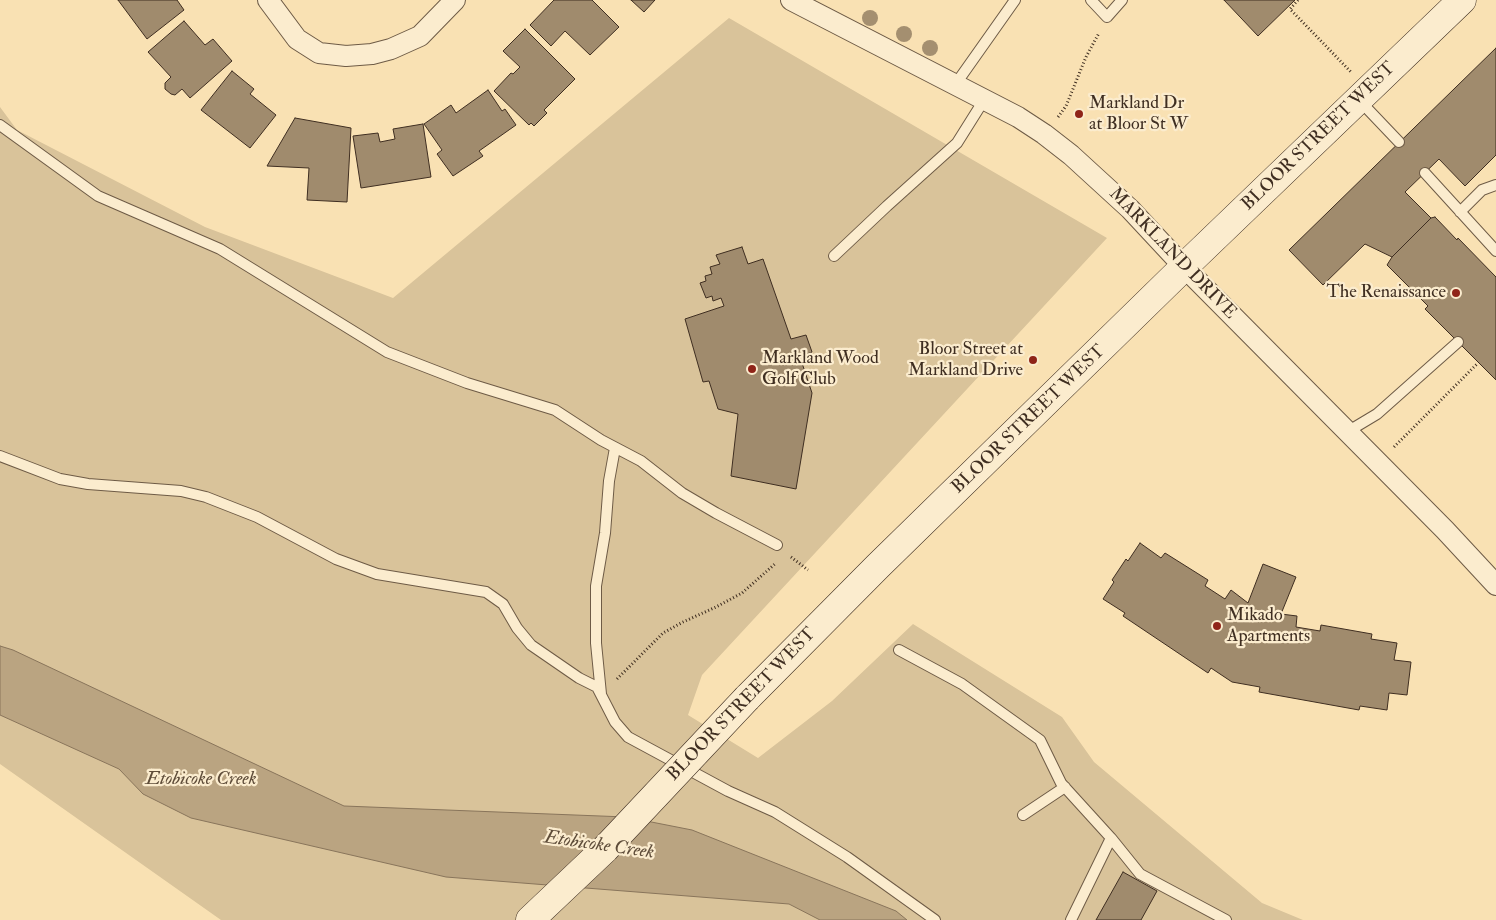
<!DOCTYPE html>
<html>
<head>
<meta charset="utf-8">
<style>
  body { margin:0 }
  canvas { display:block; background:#f9e1b3 }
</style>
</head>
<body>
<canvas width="1496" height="920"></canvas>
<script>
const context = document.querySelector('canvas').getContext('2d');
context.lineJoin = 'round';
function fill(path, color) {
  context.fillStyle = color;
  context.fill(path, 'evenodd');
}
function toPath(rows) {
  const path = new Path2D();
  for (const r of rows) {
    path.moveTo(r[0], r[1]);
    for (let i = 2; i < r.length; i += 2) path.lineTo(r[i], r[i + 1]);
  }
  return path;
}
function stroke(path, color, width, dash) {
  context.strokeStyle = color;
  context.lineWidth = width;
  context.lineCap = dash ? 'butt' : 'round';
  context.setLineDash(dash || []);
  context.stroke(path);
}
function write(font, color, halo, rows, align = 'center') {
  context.font = font + ' "IM FELL Double Pica",serif';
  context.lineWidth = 4.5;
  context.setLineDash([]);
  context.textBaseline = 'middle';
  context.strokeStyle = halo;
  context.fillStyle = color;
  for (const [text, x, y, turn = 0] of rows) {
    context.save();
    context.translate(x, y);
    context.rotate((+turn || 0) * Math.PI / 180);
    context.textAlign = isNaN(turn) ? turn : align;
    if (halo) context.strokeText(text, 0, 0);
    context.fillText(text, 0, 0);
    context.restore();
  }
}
const green = toPath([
  [729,18,1107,238,702,675,688,715,758,758,832,701,913,624,1062,717,1094,762,1262,903,1303,920,221,920,0,764,0,107,17,130,205,227,393,298]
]);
const water = toPath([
  [0,646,13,650,344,806,626,817,692,830,896,911,907,920,820,920,789,904,446,877,191,818,143,794,119,769,0,715,0,646]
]);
const building = toPath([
  [118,0,177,0,184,10,147,39,118,0],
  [554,0,592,0,619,27,590,55,565,31,551,46,530,25,554,0],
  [631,0,655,0,644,12,631,0],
  [1224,0,1295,0,1258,36,1224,0],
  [184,21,205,45,213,39,232,61,190,98,182,89,175,95,171,94,165,89,165,83,171,77,148,52,184,21],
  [525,29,575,79,544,110,547,113,534,126,531,123,529,125,494,91,511,73,513,74,520,67,503,51,525,29],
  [1496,48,1496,155,1465,186,1439,159,1405,192,1431,218,1392,257,1365,244,1323,285,1289,250,1496,48],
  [232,71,254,89,250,94,276,115,250,148,201,110,232,71],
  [488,90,502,111,505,109,516,125,479,151,483,156,453,176,437,154,442,150,424,124,451,105,456,113,488,90],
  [295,118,351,128,347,202,307,200,309,168,267,166,295,118],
  [423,124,431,177,361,188,353,136,378,133,380,142,395,139,393,129,423,124],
  [1435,217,1457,240,1458,238,1496,277,1496,380,1425,309,1428,306,1387,265,1392,257,1431,218,1435,217],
  [742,247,748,264,763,259,791,339,806,335,812,352,800,357,812,393,796,489,731,476,738,414,718,409,709,381,703,382,685,319,724,306,721,298,713,301,712,296,706,298,700,283,706,281,705,276,712,274,710,267,720,264,716,255,742,247],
  [1140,543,1161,558,1165,553,1208,580,1205,586,1225,599,1231,590,1248,603,1263,564,1296,577,1281,614,1297,616,1296,627,1320,631,1321,625,1372,634,1371,639,1397,643,1394,660,1411,662,1407,695,1389,693,1387,710,1360,706,1359,710,1259,692,1260,687,1232,682,1211,668,1208,673,1123,616,1125,613,1103,599,1114,582,1112,580,1126,559,1128,561,1140,543],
  [1123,872,1157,891,1141,920,1096,920,1123,872]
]);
const path = toPath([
  [1298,0,1290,9,1351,72],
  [1058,117,1066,106,1086,57,1099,33],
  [1394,447,1477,364],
  [791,557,808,570],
  [617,679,663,633,683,622,716,607,742,593,776,563]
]);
const service = toPath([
  [1091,0,1107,17,1122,0],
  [955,85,1015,0],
  [1359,100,1399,142],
  [0,125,98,196,220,249,387,352,467,383,555,410,601,440,641,461,682,493,716,513,777,545],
  [1425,173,1496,251],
  [1460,212,1482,190,1496,185],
  [834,256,887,206,957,143,984,100],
  [1347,432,1377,414,1458,342],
  [0,456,60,479,88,484,181,491,206,497,257,517,336,559,377,574,486,592,503,604,517,628,531,645,579,678,597,687,615,722,628,737,728,791,775,812,847,857,935,920],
  [899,650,962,684,1040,740,1061,783,1111,838,1071,920],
  [601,694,596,643,596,586,605,533,609,481,615,448],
  [1023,815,1065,787],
  [1111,838,1140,874,1226,920]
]);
const minor = toPath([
  [268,0,297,39,319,53,346,56,372,54,391,49,420,36,455,0],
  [791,0,1018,117,1044,134,1071,155,1130,209,1184,267,1445,530,1496,585]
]);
const secondary = toPath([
  [747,698,878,566,1184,267,1462,0],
  [530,920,605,849]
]);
const secondaryBridge = toPath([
  [605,849,747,698]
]);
const trees = [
  [870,18],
  [904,34],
  [930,48]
];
const markers = [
  [1079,114,5,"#8f2418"],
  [1456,293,5,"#8f2418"],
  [1033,360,5,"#8f2418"],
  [752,369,5,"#8f2418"],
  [1217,626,5,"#8f2418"]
];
const poiNames = [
  ["Markland Dr",1089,104],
  ["at Bloor St W",1089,125],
  ["The Renaissance",1446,293,"right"],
  ["Bloor Street at",1023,350,"right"],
  ["Markland Drive",1023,371,"right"],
  ["Markland Wood",762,359],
  ["Golf Club",762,380],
  ["Mikado",1227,616],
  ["Apartments",1227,637]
];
const streetNames = [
  ["BLOOR STREET WEST",1319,137,-44],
  ["MARKLAND DRIVE",1172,254,46],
  ["BLOOR STREET WEST",1029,420,-44],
  ["BLOOR STREET WEST",742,705,-46]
];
const waterNames = [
  ["Etobicoke Creek",201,780],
  ["Etobicoke Creek",599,846,8]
];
fill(green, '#d9c39a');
fill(water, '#baa481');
stroke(water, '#89755b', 1);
fill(building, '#a08b6d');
stroke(building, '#3f2e21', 1);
stroke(service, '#6e5b46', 12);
stroke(minor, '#6e5b46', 22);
stroke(secondary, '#3f2e21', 29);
stroke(path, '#3f2e21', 3, [1, 2.5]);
stroke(service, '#fbecce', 10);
stroke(minor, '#fbecce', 20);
stroke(secondary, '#fbecce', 28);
stroke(secondaryBridge, '#3f2e21', 29, []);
stroke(secondaryBridge, '#fbecce', 28);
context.fillStyle = '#a48f70';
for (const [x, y] of trees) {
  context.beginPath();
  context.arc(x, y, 8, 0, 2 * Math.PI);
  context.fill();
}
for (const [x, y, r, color] of markers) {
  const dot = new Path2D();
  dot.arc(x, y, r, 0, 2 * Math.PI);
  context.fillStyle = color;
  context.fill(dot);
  stroke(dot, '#fbecce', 2);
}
write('18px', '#3f2e21', '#fbecce', poiNames, 'left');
write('18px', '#3f2e21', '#fbecce', streetNames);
write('italic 19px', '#5e4c39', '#fbecce', waterNames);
</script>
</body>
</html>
